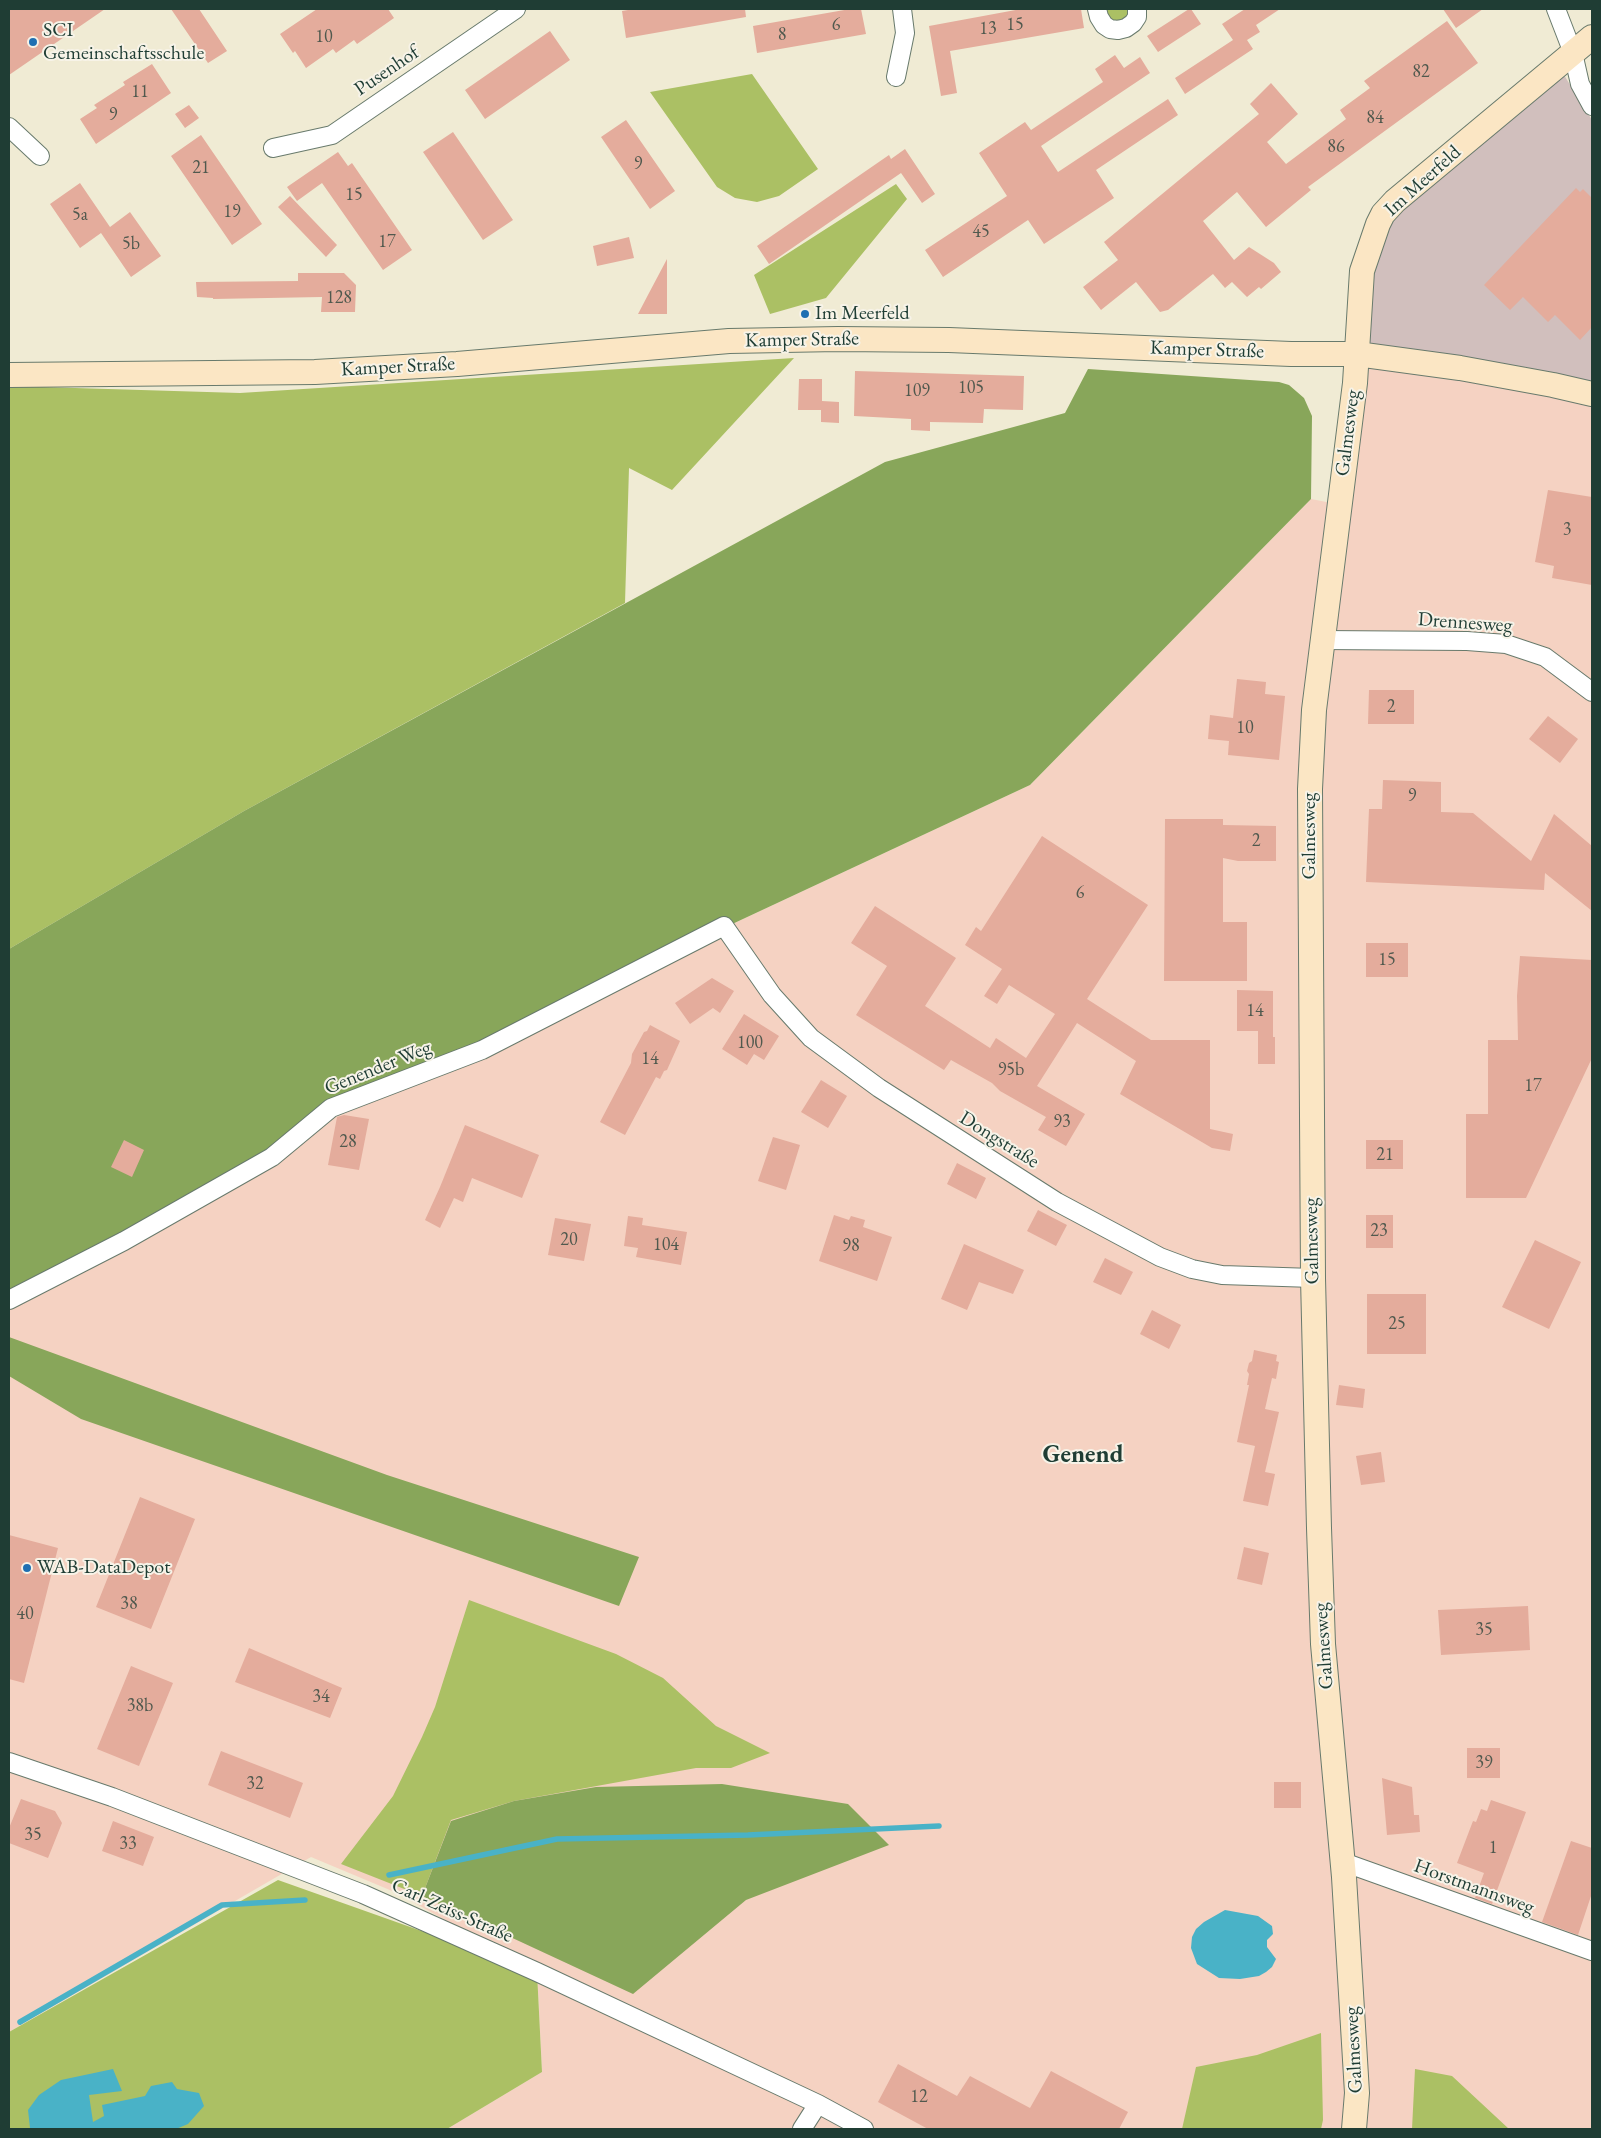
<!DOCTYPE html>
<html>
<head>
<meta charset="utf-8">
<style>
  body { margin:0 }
  #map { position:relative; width:1601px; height:2138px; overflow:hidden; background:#f0ebd4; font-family:"EB Garamond",serif }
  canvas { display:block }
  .frame { position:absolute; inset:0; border:10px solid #1f3d34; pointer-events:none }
</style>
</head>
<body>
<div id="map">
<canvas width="1601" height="2138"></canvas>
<div class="frame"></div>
</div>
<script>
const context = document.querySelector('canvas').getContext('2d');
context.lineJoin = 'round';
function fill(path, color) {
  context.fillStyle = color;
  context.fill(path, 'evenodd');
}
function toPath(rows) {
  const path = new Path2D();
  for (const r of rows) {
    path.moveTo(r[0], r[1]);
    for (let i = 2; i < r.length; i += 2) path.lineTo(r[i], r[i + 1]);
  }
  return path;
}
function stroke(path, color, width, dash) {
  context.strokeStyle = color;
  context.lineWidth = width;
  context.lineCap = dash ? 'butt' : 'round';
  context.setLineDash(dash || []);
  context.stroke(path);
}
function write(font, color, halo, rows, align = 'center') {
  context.font = font + ' "EB Garamond",serif';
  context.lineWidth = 4;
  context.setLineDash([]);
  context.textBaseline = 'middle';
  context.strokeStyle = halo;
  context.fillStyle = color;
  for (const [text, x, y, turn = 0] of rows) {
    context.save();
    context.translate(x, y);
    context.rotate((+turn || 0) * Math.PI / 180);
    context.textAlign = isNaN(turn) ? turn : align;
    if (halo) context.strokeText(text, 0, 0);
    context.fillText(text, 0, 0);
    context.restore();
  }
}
const built = toPath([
  [1360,359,1592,394,1592,2129,447,2129,542,2072,537,1972,397,1893,311,1857,9,2032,9,1303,331,1108,668,954,1030,785,1311,499,1342,505]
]);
const industrial = toPath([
  [1559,67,1592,120,1592,394,1360,359,1363,319,1383,220]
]);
const green = toPath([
  [1104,9,1129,9,1127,17,1122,22,1112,22],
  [752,74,818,169,779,196,757,202,735,198,717,187,650,92],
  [896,184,907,199,826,298,770,314,754,275],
  [794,358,672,490,629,468,625,603,244,811,9,949,9,386,240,393],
  [469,1600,616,1654,663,1678,716,1726,770,1753,731,1768,696,1768,514,1801,451,1820,422,1896,341,1864,393,1796,422,1737,435,1707],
  [278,1880,537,1972,542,2072,447,2129,9,2129,9,2032],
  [1321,2033,1323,2120,1321,2129,1182,2129,1196,2067,1257,2055],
  [1415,2069,1452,2076,1509,2129,1412,2129]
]);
const forest = toPath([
  [1088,369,1279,382,1289,385,1304,398,1312,416,1311,499,1030,785,668,954,482,1050,331,1108,272,1157,9,1300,9,949,244,811,885,462,1065,413],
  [9,1337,387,1475,639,1557,619,1606,81,1419,9,1376],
  [722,1784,848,1804,889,1845,746,1900,633,1994,422,1896,451,1821,514,1801,596,1787]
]);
const water = toPath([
  [1225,1910,1258,1916,1272,1926,1273,1934,1267,1940,1267,1947,1276,1959,1272,1967,1266,1972,1259,1976,1240,1979,1219,1978,1197,1964,1191,1948,1192,1937,1196,1929,1204,1922],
  [113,2069,122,2091,89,2095,93,2122,104,2116,102,2105,145,2096,151,2086,172,2082,177,2089,199,2093,204,2106,188,2124,176,2129,32,2129,30,2128,28,2110,39,2095,61,2080]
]);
const stream = toPath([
  [389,1875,557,1839,748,1835,939,1826],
  [20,2022,222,1905,305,1900]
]);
const building = toPath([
  [9,9,105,9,9,75],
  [171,9,199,9,227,51,208,63],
  [317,9,388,9,394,18,357,44,354,40,336,53,333,49,306,68,295,51,293,53,280,34],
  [634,9,745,9,746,17,626,38,622,11],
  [850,9,861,9,866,34,757,53,753,26],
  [1021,9,1081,9,1084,28,950,51,957,93,941,96,929,26],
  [1189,9,1191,9,1201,24,1158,52,1147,36],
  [1245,9,1280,9,1256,25,1260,32,1247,40,1253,49,1185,94,1175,78,1233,40,1222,24],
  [1443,9,1483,9,1456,28],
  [1447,21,1478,63,1308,187,1311,190,1266,227,1237,192,1203,221,1234,260,1249,247,1274,263,1281,272,1261,289,1259,287,1247,297,1232,282,1225,288,1213,274,1168,310,1160,312,1136,282,1101,310,1083,287,1118,260,1104,242,1259,114,1250,104,1271,83,1298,114,1267,142,1286,164,1346,119,1340,110,1370,88,1364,81],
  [550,31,570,60,485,119,465,90],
  [1115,55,1124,68,1140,57,1150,73,1041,146,1058,172,1168,99,1178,115,1096,170,1114,198,1044,244,1028,220,943,277,925,250,1007,196,979,153,1025,122,1031,130,1103,82,1095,69],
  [152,64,171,93,96,144,80,119,97,108,94,105,125,85,123,82],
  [189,105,199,118,185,128,175,114],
  [626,120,675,191,650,209,601,137],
  [453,132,513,220,483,240,423,152],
  [201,135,262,224,232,245,171,156],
  [905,149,935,194,922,203,901,173,769,264,757,246,889,155,891,159],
  [338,152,348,166,352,163,412,250,383,270,322,183,297,201,287,187],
  [80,183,110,227,130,212,161,256,131,277,101,233,80,248,50,204],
  [1576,188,1580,192,1583,189,1592,198,1592,327,1580,340,1555,315,1548,322,1523,297,1510,310,1484,285],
  [290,196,337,245,326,257,278,207],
  [629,237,634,258,597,266,593,246],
  [667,259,667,314,638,314,649,293],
  [298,273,344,273,356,285,355,312,321,312,322,297,213,299,213,298,197,297,196,282,298,281],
  [855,371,1024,376,1023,410,984,409,983,423,930,422,930,431,911,430,911,419,854,416],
  [799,379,822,379,822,401,839,402,839,423,821,422,821,410,798,410],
  [1548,490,1592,497,1592,585,1552,578,1554,566,1535,562],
  [1237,679,1266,682,1265,694,1285,696,1279,760,1228,755,1229,741,1208,739,1210,715,1233,718],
  [1369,690,1414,690,1414,724,1368,724],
  [1548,716,1578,739,1560,763,1529,739],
  [1383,780,1441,782,1441,812,1473,813,1531,861,1554,814,1592,846,1592,911,1545,873,1544,890,1366,882,1369,809,1382,809],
  [1165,819,1223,819,1223,825,1276,826,1276,861,1238,861,1223,858,1223,922,1247,922,1247,981,1164,981],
  [1042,836,1148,905,1087,999,1151,1040,1210,1040,1210,1129,1233,1134,1230,1151,1212,1148,1120,1094,1136,1061,1077,1023,1037,1086,1085,1114,1066,1146,1038,1130,1046,1117,1000,1091,992,1083,951,1060,944,1070,856,1015,887,966,851,943,875,906,956,958,925,1006,990,1048,996,1038,1026,1058,1055,1014,1009,985,997,1004,984,996,1002,969,965,945,976,927,981,931],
  [1366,943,1408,943,1408,977,1366,977],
  [1520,956,1592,960,1592,1058,1526,1198,1466,1198,1466,1114,1488,1114,1488,1040,1518,1040,1517,996],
  [712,978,734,991,720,1013,713,1008,690,1024,675,1003],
  [1237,990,1273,991,1273,1037,1275,1037,1275,1064,1258,1064,1258,1031,1237,1031],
  [744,1014,779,1036,764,1060,754,1054,747,1065,722,1049],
  [650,1025,680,1041,667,1070,664,1071,660,1079,656,1077,625,1135,600,1122,631,1063,632,1054,644,1032,647,1031],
  [821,1080,847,1096,828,1128,801,1112],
  [344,1115,369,1119,359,1170,328,1165,337,1117],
  [465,1125,539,1155,522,1198,472,1178,463,1202,454,1198,440,1228,425,1220,440,1187],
  [773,1137,800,1145,786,1190,758,1181],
  [124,1140,144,1150,132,1177,111,1167],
  [1366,1140,1403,1140,1403,1169,1366,1169],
  [957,1163,986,1178,976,1199,947,1184],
  [1038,1210,1067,1225,1056,1246,1027,1231],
  [834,1215,849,1220,851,1216,865,1220,863,1227,892,1237,877,1281,819,1261],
  [1366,1215,1393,1215,1393,1248,1366,1248],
  [628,1216,643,1218,642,1225,687,1232,681,1265,636,1257,638,1248,624,1246],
  [555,1218,591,1224,584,1261,548,1255],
  [1535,1240,1581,1262,1549,1329,1502,1307],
  [964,1244,1024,1270,1013,1294,979,1282,967,1310,941,1299],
  [1105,1258,1133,1272,1121,1295,1093,1282],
  [1367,1294,1426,1294,1426,1354,1367,1354],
  [1152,1310,1181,1325,1169,1349,1140,1334],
  [1254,1350,1277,1355,1276,1361,1279,1362,1276,1379,1272,1378,1265,1409,1279,1412,1265,1472,1275,1474,1268,1506,1243,1501,1255,1446,1237,1442,1249,1385,1247,1385,1249,1374,1247,1371,1249,1363,1252,1361],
  [1339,1385,1365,1389,1363,1408,1336,1405],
  [1381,1452,1385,1482,1361,1485,1356,1456],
  [140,1497,195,1519,151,1629,96,1607],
  [9,1535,58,1548,24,1683,9,1679],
  [1244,1547,1269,1553,1262,1585,1237,1579],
  [1528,1606,1530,1650,1441,1655,1438,1610],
  [249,1648,342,1688,330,1718,235,1682],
  [131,1666,173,1683,139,1766,97,1749],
  [1467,1748,1500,1748,1500,1778,1467,1778],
  [221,1751,303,1783,290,1818,208,1785],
  [1382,1778,1412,1787,1414,1815,1419,1815,1420,1832,1387,1835],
  [1274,1782,1301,1782,1301,1808,1274,1808],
  [21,1799,55,1811,62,1823,48,1858,9,1843,9,1828],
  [1491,1800,1526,1812,1492,1904,1475,1898,1484,1873,1457,1863,1473,1821,1476,1822,1481,1809,1487,1811],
  [113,1821,154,1837,143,1866,102,1851],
  [1571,1841,1592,1848,1592,1893,1578,1935,1542,1922],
  [898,2064,957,2096,970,2076,1030,2108,1051,2071,1128,2112,1119,2129,928,2129,878,2102]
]);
const street = toPath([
  [1097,9,1099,17,1104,25,1110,29,1118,30,1126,28,1133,23,1137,17,1137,9],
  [1556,9,1573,53,1580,84,1592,106],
  [896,77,905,33,902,9],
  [9,127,40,156],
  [273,148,332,135,516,9],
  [1321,640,1467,641,1506,644,1545,657,1592,692],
  [9,1300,124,1241,272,1157,331,1108,482,1050,724,926,772,995,811,1038,879,1088,1057,1202,1160,1257,1192,1269,1222,1275,1313,1278],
  [9,1762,112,1797,363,1894,537,1972,818,2104,864,2129],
  [1343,1862,1592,1951],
  [802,2129,818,2104]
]);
const secondary = toPath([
  [9,375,315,372,457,364,729,341,838,339,949,340,1291,354,1357,354,1460,368,1553,385,1592,394],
  [1354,2129,1357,2093,1344,1877,1323,1644,1319,1528,1313,1278,1310,789,1314,710,1355,383,1362,271,1378,224,1383,214,1395,201,1592,37]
]);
const markers = [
  [33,42,5,"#1f6fb2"],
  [805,314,5,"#1f6fb2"],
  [27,1568,5,"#1f6fb2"]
];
const numberNames = [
  ["6",836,25],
  ["15",1015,25],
  ["13",988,29],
  ["8",782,35],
  ["10",324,37],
  ["82",1421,72],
  ["11",140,92],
  ["9",113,115],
  ["84",1375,118],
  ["86",1336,147],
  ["9",638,164],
  ["21",201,168],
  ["15",354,195],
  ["19",232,212],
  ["5a",80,215],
  ["45",981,232],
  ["17",387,242],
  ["5b",131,244],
  ["128",339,298],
  ["105",971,388],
  ["109",917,391],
  ["3",1567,530],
  ["2",1391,707],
  ["10",1245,728],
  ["9",1412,796],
  ["2",1256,841],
  ["6",1080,893],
  ["15",1387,960],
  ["14",1255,1011],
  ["100",750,1043],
  ["14",650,1059],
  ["95b",1011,1070],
  ["17",1533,1086],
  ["93",1062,1122],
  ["28",348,1142],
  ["21",1385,1155],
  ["23",1379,1231],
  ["20",569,1240],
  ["104",666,1245],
  ["98",851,1246],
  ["25",1397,1324],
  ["38",129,1604],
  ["40",25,1614],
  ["35",1484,1630],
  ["34",321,1697],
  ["38b",140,1706],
  ["39",1484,1763],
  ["32",255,1784],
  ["35",33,1835],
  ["33",128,1844],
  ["1",1493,1848],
  ["12",919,2097]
];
const poiNames = [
  ["SCI",43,31],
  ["Gemeinschaftsschule",43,54],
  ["Im Meerfeld",815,314],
  ["WAB-DataDepot",37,1568]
];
const streetNames = [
  ["Pusenhof",387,71,-34],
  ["Im Meerfeld",1423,181,-42],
  ["Kamper Straße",802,340,-1],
  ["Kamper Straße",1207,350,2],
  ["Kamper Straße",398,367,-3],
  ["Galmesweg",1348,433,-83],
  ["Drennesweg",1465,623,4],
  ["Galmesweg",1310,836,-90],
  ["Genender Weg",378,1068,-22],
  ["Dongstraße",999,1140,32],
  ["Galmesweg",1312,1241,-91],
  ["Galmesweg",1324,1646,-94],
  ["Horstmannsweg",1474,1887,20],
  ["Carl-Zeiss-Straße",452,1911,24],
  ["Galmesweg",1354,2050,-93]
];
const districtNames = [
  ["Genend",1083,1455]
];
fill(built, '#f5d2c2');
fill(industrial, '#d1bfbd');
fill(green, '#abc064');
fill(forest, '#88a65a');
fill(water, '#49b2c7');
stroke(stream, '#49b2c7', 5.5);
fill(building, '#e4ac9c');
stroke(street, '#687a6c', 20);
stroke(secondary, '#687a6c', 26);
stroke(street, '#fff', 18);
stroke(secondary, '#fbe6c4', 24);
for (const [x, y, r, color] of markers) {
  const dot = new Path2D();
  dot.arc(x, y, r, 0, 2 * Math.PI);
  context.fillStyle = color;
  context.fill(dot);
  stroke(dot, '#f7f3e8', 2);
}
write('18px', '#50594e', null, numberNames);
write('20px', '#1f3d34', '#f7f3e8', poiNames, 'left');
write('20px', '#1f3d34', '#f7f3e8', streetNames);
write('bold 25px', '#1f3d34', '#f7f3e8', districtNames);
</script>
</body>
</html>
